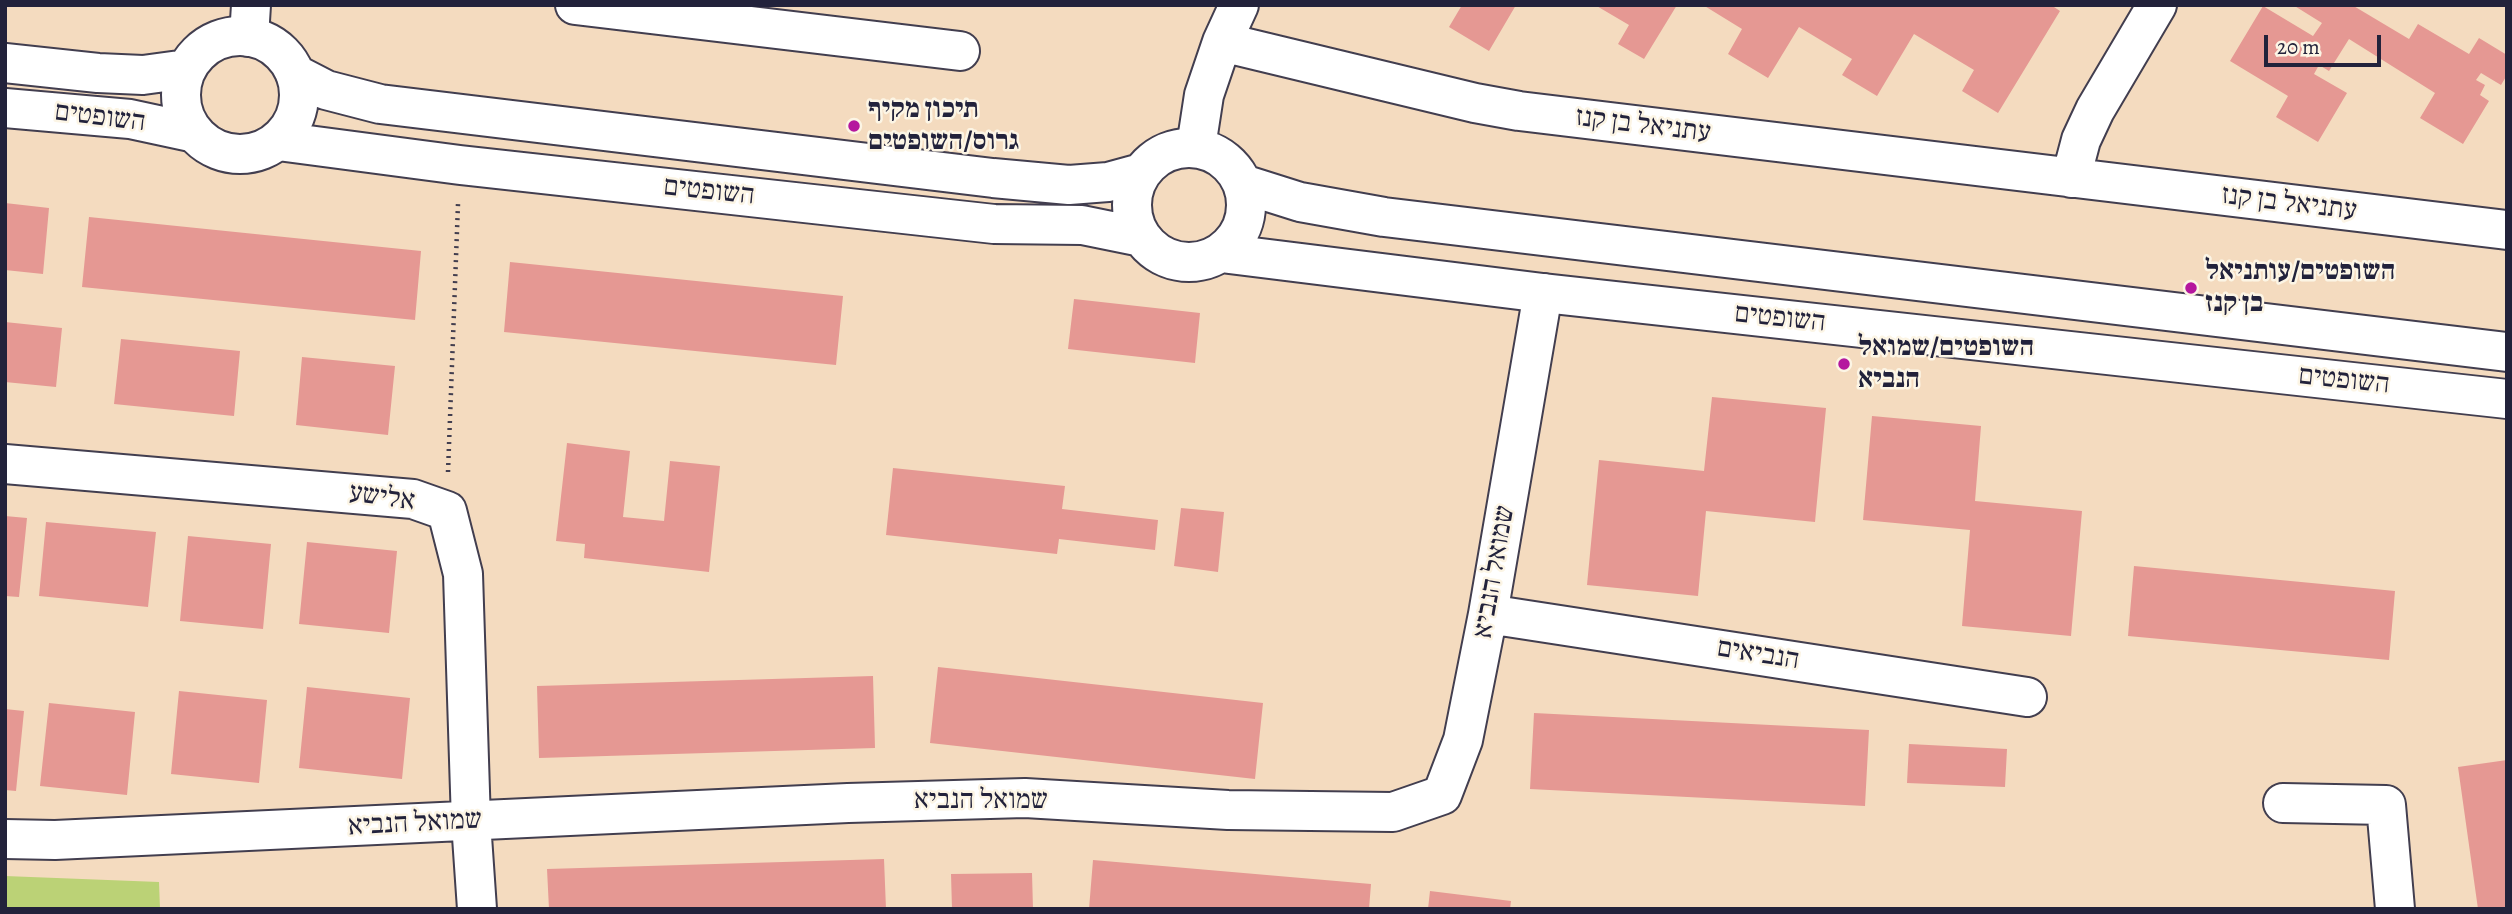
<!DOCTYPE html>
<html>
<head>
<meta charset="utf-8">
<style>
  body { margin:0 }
  #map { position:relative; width:2512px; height:914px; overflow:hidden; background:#f4dbbf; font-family:Alegreya,serif }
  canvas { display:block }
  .frame { position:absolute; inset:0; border:7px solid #22223b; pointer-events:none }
  .scale { position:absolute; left:2264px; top:35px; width:117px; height:32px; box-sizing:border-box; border:4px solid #22223b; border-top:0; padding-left:9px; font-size:21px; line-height:24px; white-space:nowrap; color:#22223b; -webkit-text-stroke:5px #fcf5e5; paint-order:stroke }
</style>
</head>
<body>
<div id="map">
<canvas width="2512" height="914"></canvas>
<div class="frame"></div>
<div class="scale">20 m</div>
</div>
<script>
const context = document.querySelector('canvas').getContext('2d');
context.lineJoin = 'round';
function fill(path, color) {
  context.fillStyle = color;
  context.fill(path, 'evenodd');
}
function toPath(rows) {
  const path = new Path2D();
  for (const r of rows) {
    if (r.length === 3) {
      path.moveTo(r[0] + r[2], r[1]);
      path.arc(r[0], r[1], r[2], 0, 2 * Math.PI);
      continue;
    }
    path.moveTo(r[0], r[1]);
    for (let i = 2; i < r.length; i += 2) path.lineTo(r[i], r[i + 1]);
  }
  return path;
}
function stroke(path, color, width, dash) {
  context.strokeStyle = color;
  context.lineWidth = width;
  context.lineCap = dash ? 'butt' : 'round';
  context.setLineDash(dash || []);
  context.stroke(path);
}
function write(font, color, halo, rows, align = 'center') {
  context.font = font + ' Alegreya,"Frank Ruhl Libre",serif';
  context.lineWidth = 5;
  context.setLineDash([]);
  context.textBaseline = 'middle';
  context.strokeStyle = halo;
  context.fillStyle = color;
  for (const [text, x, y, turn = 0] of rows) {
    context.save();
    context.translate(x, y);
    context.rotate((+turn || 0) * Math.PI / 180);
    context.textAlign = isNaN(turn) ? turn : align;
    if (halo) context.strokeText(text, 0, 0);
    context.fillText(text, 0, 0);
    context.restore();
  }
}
const green = toPath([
  [5,876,159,882,160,909,5,909]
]);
const building = toPath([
  [1462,5,1516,5,1489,51,1449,27],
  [1595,5,1677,5,1644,59,1618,44,1629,25],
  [1703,5,2051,5,2060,11,1998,113,1962,91,1974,70,1914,34,1877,96,1842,75,1852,59,1799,27,1768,78,1728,54,1742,29],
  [2293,5,2352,5,2409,39,2418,24,2469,54,2479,38,2507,55,2507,75,2501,85,2481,73,2476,80,2485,85,2480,95,2489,101,2463,144,2420,118,2435,93,2349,39,2329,71,2319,65,2314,74,2347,93,2318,142,2276,117,2288,96,2230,61,2263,6,2313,36,2322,23],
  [5,203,49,208,43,274,5,270],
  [89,217,421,251,415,320,82,287],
  [510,262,843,296,836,365,504,332],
  [1074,299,1200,313,1195,363,1068,349],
  [5,322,62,328,56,387,5,382],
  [121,339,240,351,234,416,114,404],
  [302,357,395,366,388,435,296,425],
  [1712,397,1826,408,1815,522,1706,511,1698,596,1587,585,1599,460,1704,471],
  [1872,416,1981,426,1975,501,2082,511,2071,636,1962,626,1970,530,1863,520],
  [567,443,630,451,623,517,664,521,670,461,720,466,709,572,584,558,585,544,556,541],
  [893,468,1065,486,1062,509,1158,520,1155,550,1059,539,1057,554,886,535],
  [1181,508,1224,512,1218,572,1174,566],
  [5,516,27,518,19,597,5,596],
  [46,522,156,532,148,607,39,596],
  [188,536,271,544,263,629,180,621],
  [307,542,397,551,389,633,299,624],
  [2134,566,2395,591,2389,660,2128,636],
  [938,667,1263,703,1255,779,930,743],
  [873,676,875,748,539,758,537,686],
  [307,687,410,698,402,779,299,768],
  [179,691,267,700,259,783,171,774],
  [49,703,135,712,127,795,40,786],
  [5,709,24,711,16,791,5,790],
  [1534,713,1869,730,1865,806,1530,789],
  [1909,744,2007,749,2005,787,1907,783],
  [2507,760,2507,909,2478,909,2458,767],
  [884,859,886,909,549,909,547,869],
  [1093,860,1371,884,1369,909,1089,909],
  [1032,873,1033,909,952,909,951,874],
  [1430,891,1511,901,1510,909,1428,909]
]);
const path = toPath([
  [448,472,458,204]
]);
const minor = toPath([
  [575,5,960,51],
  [249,37,251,5],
  [1222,42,1475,103,1519,111,2507,230],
  [1196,147,1204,95,1222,42,1239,5],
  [2071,178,2081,140,2095,110,2157,5],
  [5,464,413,499,447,511,463,574,471,822,477,909],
  [1488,614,2027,697],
  [2283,803,2386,805,2395,909],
  [5,839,55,840,848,803,1025,798,1228,810,1393,812,1442,795,1463,740,1488,614,1543,293]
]);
const tertiary = toPath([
  [240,95,59],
  [5,63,98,73,143,75,187,69],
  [295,74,326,90,380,104,993,178,1069,185,1108,182,1141,173],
  [5,108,130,119,195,133],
  [278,141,460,165,994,224,1082,225,1141,237],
  [1189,205,57],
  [1243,184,1300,202,1384,217,2507,352],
  [1221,253,1543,293,2507,399]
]);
const markers = [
  [854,126,7,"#b5179e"],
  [2191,288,7,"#b5179e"],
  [1844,364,7,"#b5179e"]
];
const poiNames = [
  ["תיכון מקיף",868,110],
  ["גרוס/השופטים",868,142],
  ["השופטים/עותניאל",2205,272],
  ["בן קנז",2205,304],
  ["השופטים/שמואל",1858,348],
  ["הנביא",1858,380]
];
const streetNames = [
  ["השופטים",100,118,7],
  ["עתניאל בן קנז",1643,126,7],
  ["השופטים",709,192,6],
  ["עתניאל בן קנז",2289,204,7],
  ["השופטים",1780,319,6],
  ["השופטים",2344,381,6],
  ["אלישע",382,498,8],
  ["שמואל הנביא",1495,572,-80],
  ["הנביאים",1758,655,9],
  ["שמואל הנביא",981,801],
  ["שמואל הנביא",415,824,-3]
];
fill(green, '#bbd276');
fill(building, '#e59893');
stroke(minor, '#423e4f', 42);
stroke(tertiary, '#423e4f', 42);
stroke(path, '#423e4f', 4.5, [2, 5]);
stroke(minor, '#fff', 38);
stroke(tertiary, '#fff', 38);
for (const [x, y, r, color] of markers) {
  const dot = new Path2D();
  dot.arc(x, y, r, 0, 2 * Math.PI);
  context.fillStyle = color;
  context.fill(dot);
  stroke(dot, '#fcf5e5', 2.5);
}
write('bold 28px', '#22223b', '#fcf5e5', poiNames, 'left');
write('28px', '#22223b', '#fcf5e5', streetNames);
</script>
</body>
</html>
